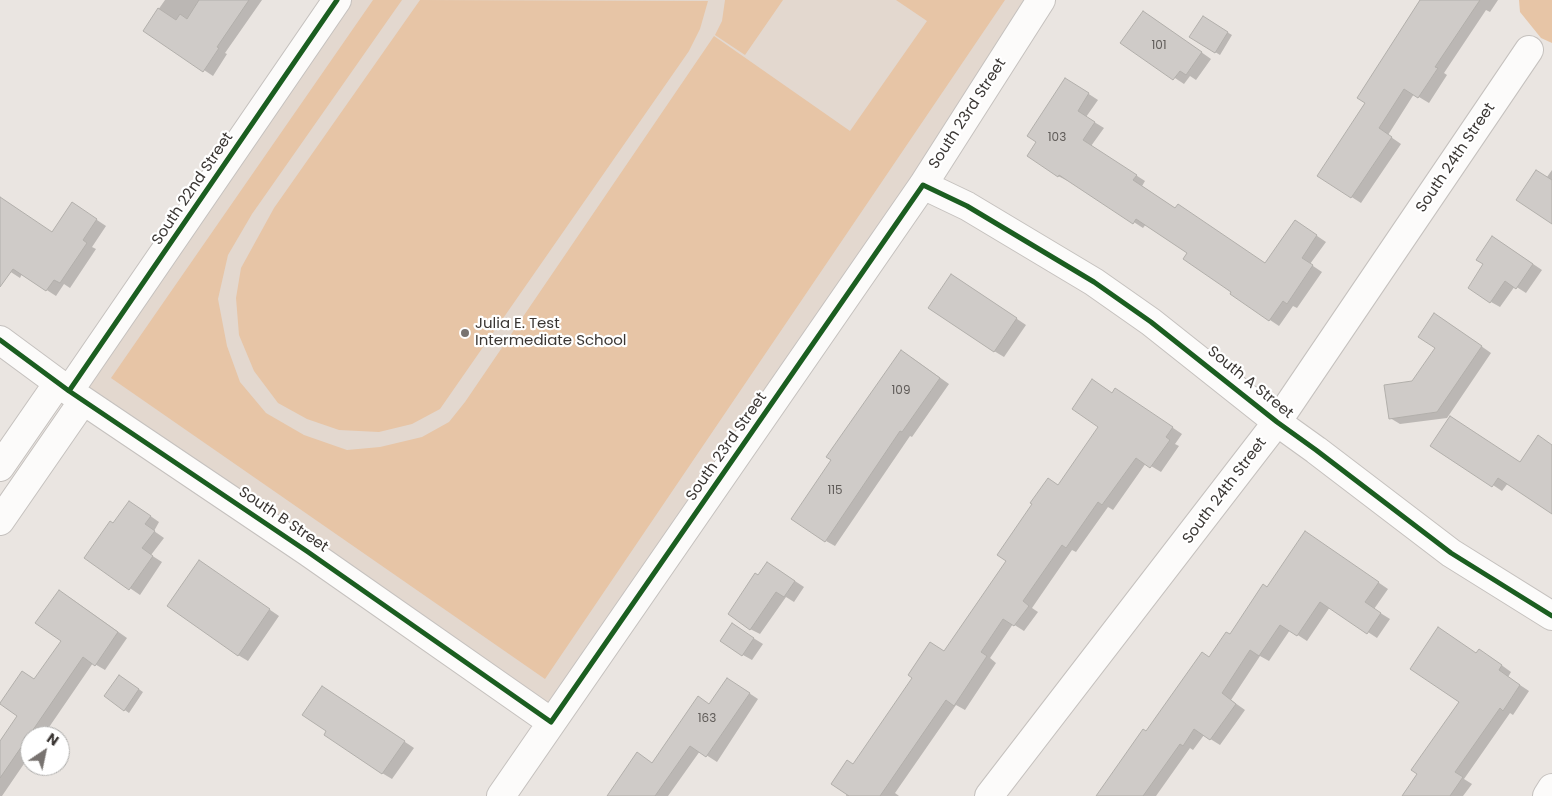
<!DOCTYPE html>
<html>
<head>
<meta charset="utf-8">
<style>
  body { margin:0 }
  #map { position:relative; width:1552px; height:796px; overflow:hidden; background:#eae5e1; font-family:Poppins,sans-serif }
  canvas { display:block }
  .north { position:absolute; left:20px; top:726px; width:50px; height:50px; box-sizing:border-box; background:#fff; border:1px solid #b0afad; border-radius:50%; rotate:34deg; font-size:14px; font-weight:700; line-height:20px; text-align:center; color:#3a3633 }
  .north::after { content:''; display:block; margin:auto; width:18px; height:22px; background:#787370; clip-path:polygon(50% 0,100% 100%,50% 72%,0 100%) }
</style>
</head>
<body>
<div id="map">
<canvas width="1552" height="796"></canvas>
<div class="north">N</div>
</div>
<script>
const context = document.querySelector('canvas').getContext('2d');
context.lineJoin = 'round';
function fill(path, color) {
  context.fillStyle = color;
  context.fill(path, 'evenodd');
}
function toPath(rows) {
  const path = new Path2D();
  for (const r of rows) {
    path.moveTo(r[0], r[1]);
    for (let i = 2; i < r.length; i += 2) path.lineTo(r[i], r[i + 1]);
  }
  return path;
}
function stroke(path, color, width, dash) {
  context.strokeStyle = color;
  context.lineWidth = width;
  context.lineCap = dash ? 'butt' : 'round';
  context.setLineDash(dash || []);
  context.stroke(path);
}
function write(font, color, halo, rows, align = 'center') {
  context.font = font + ' Poppins,sans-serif';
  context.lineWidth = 4.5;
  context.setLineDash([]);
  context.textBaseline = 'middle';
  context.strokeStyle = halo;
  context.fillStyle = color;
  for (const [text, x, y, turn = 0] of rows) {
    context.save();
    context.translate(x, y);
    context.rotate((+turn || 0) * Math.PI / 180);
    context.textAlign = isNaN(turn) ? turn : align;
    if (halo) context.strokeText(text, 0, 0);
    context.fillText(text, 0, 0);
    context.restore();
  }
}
const built = toPath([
  [337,0,1041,0,551,722,69,391]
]);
const green = toPath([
  [373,0,402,0,252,214,228,255,218,299,227,346,240,382,266,413,304,435,347,450,380,447,422,437,449,422,465,402,714,36,850,131,927,21,896,0,1005,0,545,679,111,378],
  [420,0,708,1,700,29,689,51,440,409,412,424,379,432,339,430,307,419,278,403,254,371,239,335,236,298,241,268,274,208],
  [725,0,783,0,745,55,715,35,722,21],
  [1519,0,1552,0,1552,43,1541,38,1520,12]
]);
const shadow = toPath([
  [165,0,262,0,225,53,227,54,213,76,144,30],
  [1421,0,1498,0,1490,12,1486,10,1444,73,1447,75,1429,103,1414,94,1388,135,1401,144,1361,203,1319,176,1367,103,1406,24,1405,23],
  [1153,18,1211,59,1196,80,1190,76,1184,84,1122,43],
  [1203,18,1232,35,1220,55,1191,37],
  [1075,85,1098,100,1086,117,1104,128,1091,146,1145,181,1142,186,1176,209,1266,264,1304,227,1326,242,1310,264,1322,272,1297,308,1293,306,1279,326,1231,294,1233,292,1189,252,1146,224,1143,228,1069,180,1068,181,1058,176],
  [1552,170,1552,222,1547,177],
  [0,204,53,233,82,210,106,226,92,247,96,249,70,288,64,284,56,296,22,274,20,278,0,265],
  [1502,243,1542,270,1526,293,1515,286,1500,307,1491,302],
  [961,281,1026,325,1004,357,994,351],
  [1444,320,1491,353,1447,418,1400,424,1390,418,1436,348],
  [911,357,949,384,912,437,910,436,835,546,826,541],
  [1116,389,1182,434,1175,444,1179,446,1161,472,1146,463,1113,510,1108,507,1076,552,1072,550,1032,608,1038,612,1024,631,1013,624,990,658,996,663,965,710,956,705,895,793,899,796,846,796,854,765,945,652,1100,426],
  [1432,445,1521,463,1552,445,1552,513,1508,483,1502,491],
  [139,508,159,522,154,531,164,538,151,555,162,562,140,595,86,558,114,525],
  [1315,539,1388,589,1374,609,1390,619,1377,638,1330,607,1307,641,1290,630,1269,661,1260,656,1231,700,1245,710,1220,745,1204,735,1193,750,1190,748,1156,796,1097,796,1146,732,1230,636,1268,589],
  [209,568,279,616,248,661,238,655],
  [777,569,804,587,794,602,786,597,760,634,750,629,758,576],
  [69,597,127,638,105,670,93,663,43,736,30,736,30,755,2,796,0,796,0,744,19,716,35,680,62,641],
  [742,631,763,644,752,660,743,655],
  [1477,654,1489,656,1511,672,1508,677,1529,691,1513,715,1510,713,1464,779,1472,784,1463,796,1403,796,1419,774,1461,702],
  [124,679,143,692,129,713,105,696],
  [737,685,758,699,717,762,700,751,668,796,608,796,637,754,653,764,710,705],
  [332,693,414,748,392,779,382,773,328,731]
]);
const building = toPath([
  [199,0,249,0,217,47,219,48,203,72,143,31,158,8,176,20,180,14,187,19,199,0],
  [1420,0,1480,0,1435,67,1438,68,1418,98,1404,89,1379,128,1392,137,1351,198,1317,176,1365,103,1357,98,1420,0],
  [1143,11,1202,52,1186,75,1180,71,1173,80,1120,43,1143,11],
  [1203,16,1228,32,1215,53,1189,37,1203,16],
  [1065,78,1089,93,1078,111,1095,122,1083,140,1137,175,1133,180,1175,208,1178,204,1265,263,1295,220,1317,235,1302,258,1313,265,1287,304,1283,301,1269,321,1230,294,1231,292,1183,259,1187,253,1136,219,1133,224,1059,175,1058,177,1027,156,1036,142,1027,136,1065,78],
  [1536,170,1552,180,1552,224,1516,200,1536,170],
  [0,197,52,232,72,202,97,219,83,240,87,243,60,283,54,280,46,291,13,269,0,287,0,197],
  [1492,236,1533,264,1516,289,1505,281,1490,303,1468,288,1483,264,1476,260,1492,236],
  [951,274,1017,318,994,352,928,308,951,274],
  [1434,313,1482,346,1437,412,1389,419,1384,385,1412,381,1435,348,1418,337,1434,313],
  [901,350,940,378,902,432,900,431,825,542,791,519,831,460,826,457,901,350],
  [1092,379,1112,393,1115,388,1173,427,1166,437,1170,440,1150,468,1136,458,1102,505,1098,502,1066,548,1062,545,1023,601,1029,606,1014,626,1003,619,981,652,987,656,954,706,946,700,880,796,849,796,831,784,847,760,853,764,912,678,908,675,930,642,944,651,1006,561,997,555,1032,504,1030,503,1048,478,1058,485,1098,427,1072,409,1092,379],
  [1450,416,1520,462,1538,435,1552,445,1552,514,1498,478,1492,487,1430,446,1450,416],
  [129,501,151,516,145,524,155,531,142,548,153,556,129,590,84,558,110,521,113,523,129,501],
  [1305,531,1379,582,1365,602,1381,613,1367,634,1320,602,1297,636,1280,625,1259,656,1250,650,1222,693,1236,704,1210,740,1194,729,1183,746,1180,744,1143,796,1096,796,1143,729,1146,731,1202,652,1209,657,1226,632,1230,634,1263,584,1267,587,1305,531],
  [199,560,270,609,238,656,167,606,199,560],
  [767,562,795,581,784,597,776,592,750,630,728,614,755,573,758,575,767,562],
  [59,590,118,632,95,666,83,657,0,778,0,741,17,716,0,704,0,703,22,671,34,679,61,641,35,623,59,590],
  [732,623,754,638,742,656,720,641,732,623],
  [1438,627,1476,653,1479,649,1502,665,1499,670,1520,685,1503,711,1500,708,1455,772,1463,777,1450,796,1402,796,1417,774,1411,770,1459,702,1410,669,1438,627],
  [119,675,139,689,124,711,104,696,119,675],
  [727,678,750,693,706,757,690,746,655,796,607,796,637,752,652,763,698,696,709,704,727,678],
  [322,686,405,741,382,774,324,735,326,731,302,715,322,686]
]);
const street = toPath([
  [923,185,967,206,1094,282,1151,322,1277,422,1316,450,1451,553,1552,616],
  [0,340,69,391,308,552,551,722],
  [69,391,337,0],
  [0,467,58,383],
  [0,521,83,401],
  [501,796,923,185,1041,0],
  [989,796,1277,422,1529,50],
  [1547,796,1552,788]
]);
const cycleway = toPath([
  [0,340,69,391,308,552,551,722,923,185,967,206,1094,282,1151,322,1277,422,1316,450,1451,553,1552,616],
  [69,391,337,0]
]);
const markers = [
  [465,333,5,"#787370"]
];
const numberNames = [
  ["101",1159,46],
  ["103",1057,138],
  ["109",901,391],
  ["115",835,491],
  ["163",707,719]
];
const streetNames = [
  ["South 23rd Street",968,114,-57],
  ["South 24th Street",1456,158,-56],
  ["South 22nd Street",193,189,-56],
  ["South A Street",1250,383,39],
  ["South 23rd Street",727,447,-55],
  ["South 24th Street",1225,491,-53],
  ["South B Street",283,520,34]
];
const poiNames = [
  ["Julia E. Test",475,324],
  ["Intermediate School",475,341]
];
fill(built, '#e3d8cf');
fill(green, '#e7c5a6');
fill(shadow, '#0003');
fill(building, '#cfcbc8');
stroke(building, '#b2afab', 1);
stroke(street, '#c5c1be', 30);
stroke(street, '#fcfbfa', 28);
stroke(cycleway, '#1b5e20', 5);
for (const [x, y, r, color] of markers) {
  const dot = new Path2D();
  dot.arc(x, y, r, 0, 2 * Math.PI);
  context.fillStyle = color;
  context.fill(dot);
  stroke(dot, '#fff', 2);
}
write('12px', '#5f5b58', null, numberNames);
write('15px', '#3a3633', '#fff', streetNames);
write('15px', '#3a3633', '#fff', poiNames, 'left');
</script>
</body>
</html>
